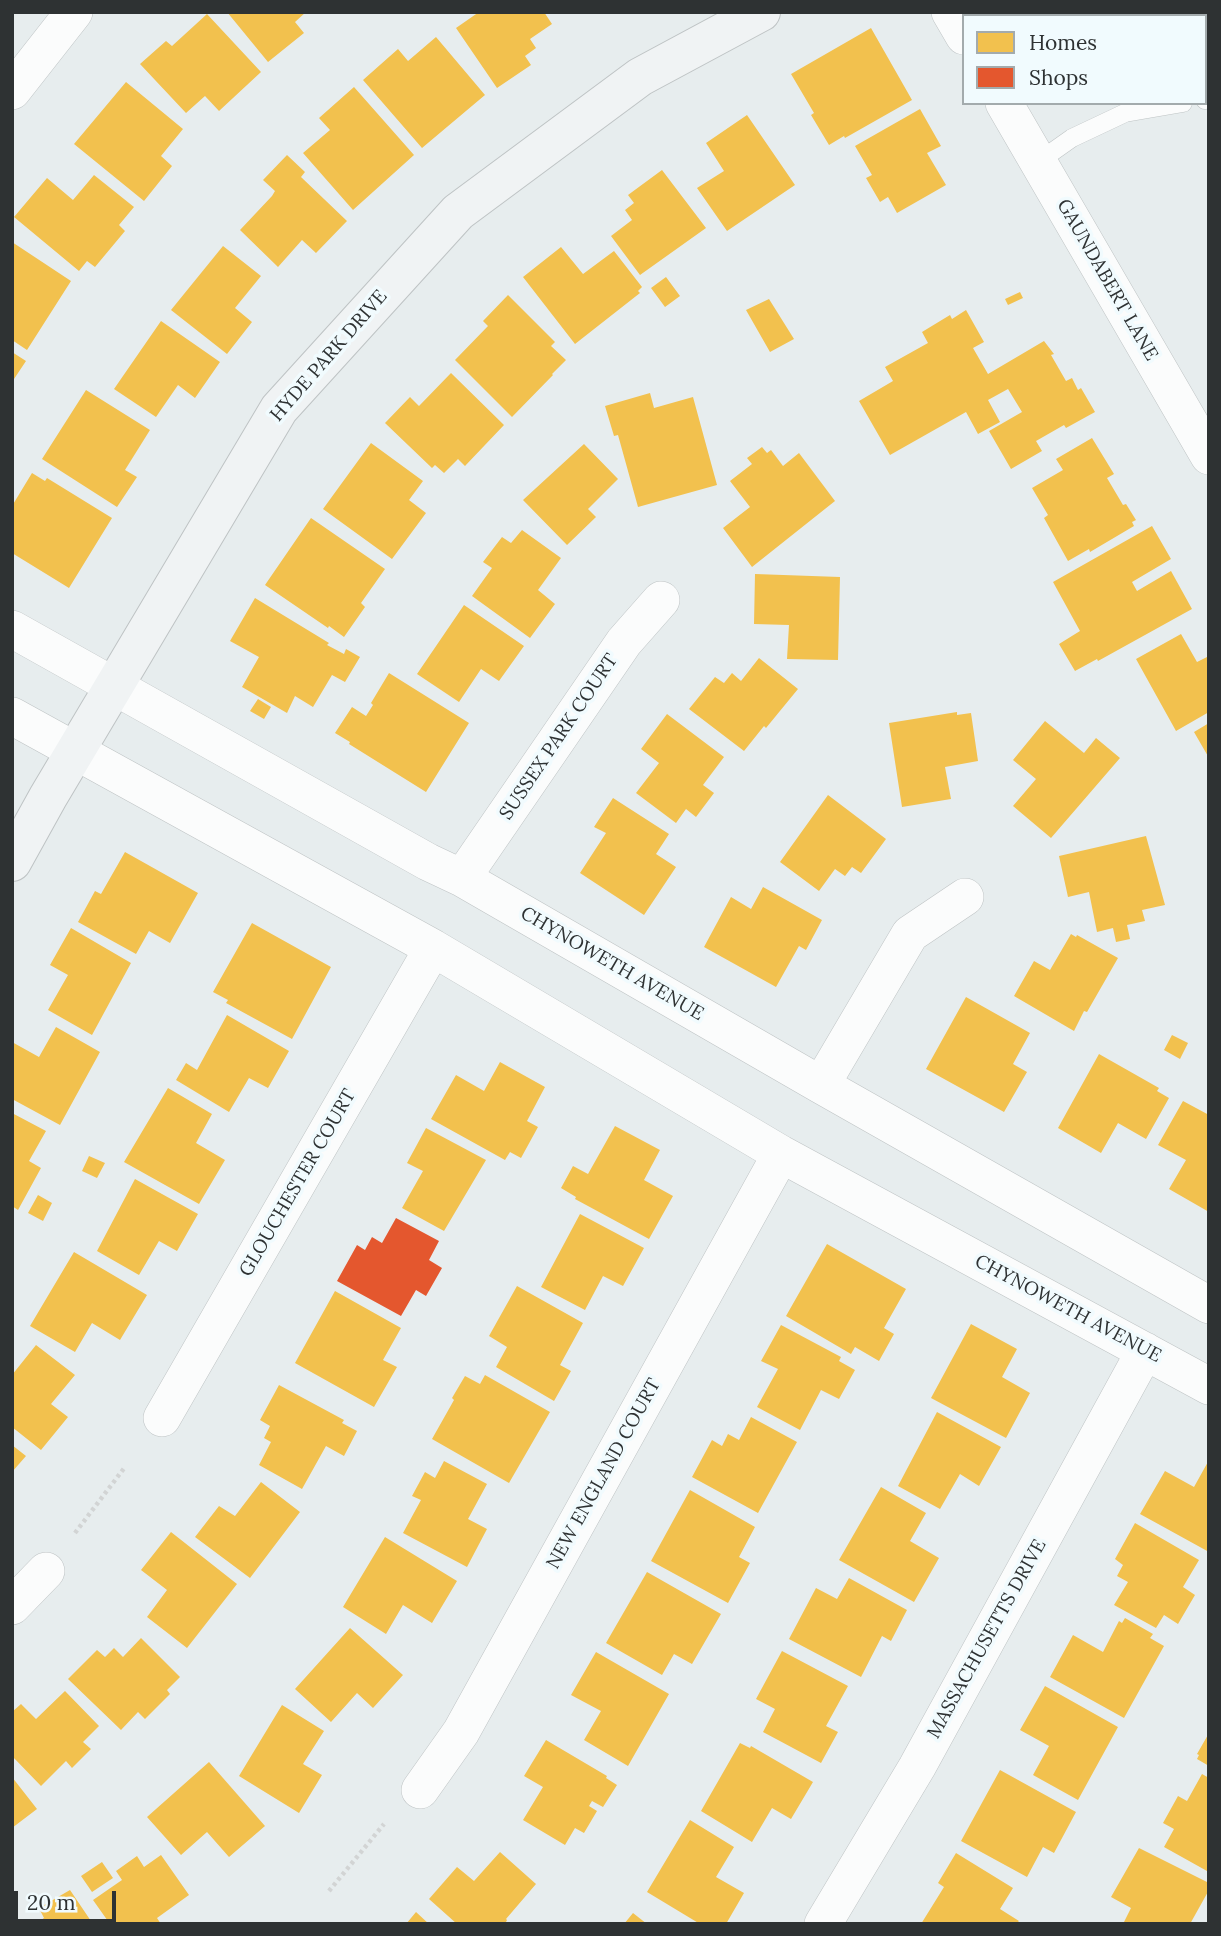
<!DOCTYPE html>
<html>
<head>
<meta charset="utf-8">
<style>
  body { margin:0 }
  #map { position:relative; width:1221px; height:1936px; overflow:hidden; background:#e7edee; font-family:Lora,serif }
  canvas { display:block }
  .frame { position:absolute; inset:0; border:14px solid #2e3233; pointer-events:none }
  .legend { position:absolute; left:962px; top:14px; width:245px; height:91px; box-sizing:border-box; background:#f1fbfe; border:2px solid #a3abad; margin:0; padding:9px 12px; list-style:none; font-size:21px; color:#2e3233 }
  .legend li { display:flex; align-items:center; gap:14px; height:35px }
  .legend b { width:35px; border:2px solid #a3abad }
  .scale { position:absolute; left:14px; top:1891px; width:102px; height:32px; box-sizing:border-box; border:4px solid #2e3233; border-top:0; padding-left:9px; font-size:21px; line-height:24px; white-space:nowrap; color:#2e3233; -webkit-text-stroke:5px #f1fbfe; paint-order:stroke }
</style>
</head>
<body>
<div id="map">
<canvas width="1221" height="1936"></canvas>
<div class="frame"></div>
<ul class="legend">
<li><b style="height:19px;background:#f2c14e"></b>Homes</li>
<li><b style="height:19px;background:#e4572e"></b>Shops</li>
</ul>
<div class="scale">20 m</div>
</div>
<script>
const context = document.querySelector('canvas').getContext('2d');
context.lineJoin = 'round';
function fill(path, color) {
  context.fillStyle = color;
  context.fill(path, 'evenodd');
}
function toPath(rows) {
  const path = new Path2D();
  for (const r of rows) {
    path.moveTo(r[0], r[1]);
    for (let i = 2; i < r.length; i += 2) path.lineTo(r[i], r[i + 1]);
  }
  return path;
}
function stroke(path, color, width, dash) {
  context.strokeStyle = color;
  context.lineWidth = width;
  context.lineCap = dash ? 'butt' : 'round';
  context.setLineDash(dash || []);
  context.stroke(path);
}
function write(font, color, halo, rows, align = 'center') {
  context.font = font + ' Lora,serif';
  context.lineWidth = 7;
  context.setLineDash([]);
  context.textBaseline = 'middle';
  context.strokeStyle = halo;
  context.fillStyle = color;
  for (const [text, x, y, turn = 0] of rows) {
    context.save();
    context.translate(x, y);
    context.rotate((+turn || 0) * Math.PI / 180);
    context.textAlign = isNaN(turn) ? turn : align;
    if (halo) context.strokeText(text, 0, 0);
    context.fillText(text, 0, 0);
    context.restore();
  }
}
const green = toPath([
  [1080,12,1193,12,1185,16,1083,16]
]);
const homes = toPath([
  [227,12,306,12,295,22,304,33,268,62],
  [479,12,544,12,552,24,530,39,536,48,525,56,531,65,497,88,456,28],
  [207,14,261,72,219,111,205,96,186,113,140,64,166,41,172,46],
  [871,28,912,100,845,138,844,136,829,145,811,115,814,113,791,74],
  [436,37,485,95,422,148,363,80,398,49,408,61],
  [126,82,183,129,161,156,172,166,144,201,74,144],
  [354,87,414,155,353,210,303,153,330,130,319,118],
  [920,109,941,146,927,153,946,185,897,213,888,197,880,202,866,178,872,175,855,146],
  [747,115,795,185,727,231,697,188,724,171,706,143],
  [287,155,305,172,301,177,347,221,316,253,302,240,278,267,240,230,272,196,275,191,263,180],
  [662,170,706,228,640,275,611,236,632,220,625,210,634,203,628,195],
  [94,175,134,207,119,225,125,231,95,267,87,261,79,271,14,217,47,178,73,200],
  [12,242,71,281,27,350,12,340],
  [223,246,261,276,235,308,252,322,227,354,171,310],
  [561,247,583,274,614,251,642,287,638,291,640,293,575,344,523,277],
  [666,277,680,296,665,307,651,288],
  [1020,292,1023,298,1008,305,1005,299],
  [508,295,555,342,551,346,566,360,552,374,553,375,512,417,455,360,488,326,483,321],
  [769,299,794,339,770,352,746,310],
  [966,310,984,342,973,348,988,374,1044,341,1054,354,1051,355,1066,381,1072,378,1078,390,1081,388,1095,412,1066,428,1064,425,1036,441,1042,451,1011,469,989,431,1022,412,1008,389,988,400,1000,422,978,434,966,412,890,455,859,401,893,381,885,367,928,343,922,332,950,315,952,319],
  [161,321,220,362,195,398,178,385,156,417,114,389],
  [12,352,26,361,12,382],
  [451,373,504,425,465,466,458,459,444,473,435,465,432,468,385,423,410,397,419,406],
  [86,390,150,430,125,470,137,477,117,507,42,459],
  [650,393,654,408,693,397,717,485,638,507,618,435,614,436,605,406],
  [1092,438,1114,474,1107,478,1123,505,1126,504,1136,520,1132,522,1134,526,1090,552,1089,549,1068,561,1044,518,1048,515,1032,488,1063,470,1056,459],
  [371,443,423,481,409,500,426,513,392,559,323,509],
  [584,444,618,479,588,509,596,517,567,545,523,500],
  [762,447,767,453,771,450,783,466,799,453,835,501,752,567,723,528,750,507,730,481,752,464,747,458],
  [32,473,45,481,47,478,112,518,69,588,12,553,12,506],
  [311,518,385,569,361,603,365,607,344,637,329,626,328,628,265,585],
  [1152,526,1171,559,1132,582,1137,591,1171,571,1192,609,1098,661,1097,659,1075,671,1059,644,1080,631,1053,582],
  [522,530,561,558,538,590,555,604,530,638,472,596,492,568,483,562,502,537,511,543],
  [755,574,840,577,838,660,787,659,789,625,754,624],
  [255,598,329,643,327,645,344,654,346,649,360,657,345,682,332,675,313,707,295,696,287,713,242,687,259,657,230,641],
  [464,605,524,646,499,681,481,669,459,702,417,674],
  [1181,634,1197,662,1209,656,1209,712,1176,731,1136,659],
  [759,658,798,689,766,728,764,726,744,751,689,709,715,677,724,683,732,673,741,681],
  [389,673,469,723,426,792,349,744,350,742,335,733,352,707,366,716,373,705,371,703],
  [258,699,271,707,264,719,250,711],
  [957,712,957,715,971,713,978,761,945,767,951,799,902,807,889,723],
  [667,714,724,757,703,785,714,793,696,817,686,809,676,823,636,793,659,763,641,749],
  [1045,721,1084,753,1096,738,1120,758,1051,838,1013,806,1036,779,1013,760],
  [1209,723,1209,758,1194,732],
  [828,795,886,839,861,873,852,867,845,876,835,869,819,891,780,862],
  [613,798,669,834,656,854,676,867,644,915,580,873,606,833,594,827],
  [1146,836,1165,905,1142,910,1145,921,1127,925,1130,939,1116,942,1113,928,1097,932,1089,892,1068,897,1059,856],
  [125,852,198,893,170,943,149,931,136,954,78,922,95,891,101,894],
  [763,887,822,920,806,950,799,946,776,987,704,947,731,897,751,909],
  [252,923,331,967,292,1039,226,1003,228,1000,213,992],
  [71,928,131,963,92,1035,48,1010,68,975,50,965],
  [1071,934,1076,937,1077,935,1118,958,1087,1012,1084,1011,1074,1031,1014,996,1034,961,1050,970],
  [966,997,1030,1033,1013,1064,1027,1072,1004,1112,926,1069],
  [227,1015,289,1051,268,1088,249,1078,229,1112,176,1080,186,1063,197,1070],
  [56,1027,100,1052,60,1125,12,1099,12,1042,39,1057],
  [1172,1035,1188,1043,1180,1059,1164,1050],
  [1099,1054,1159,1088,1157,1091,1169,1098,1146,1139,1118,1123,1101,1153,1058,1128],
  [500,1062,545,1087,527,1121,538,1127,521,1158,510,1152,505,1160,431,1119,456,1075,484,1091],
  [168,1088,212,1114,196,1143,225,1160,199,1204,124,1162],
  [1183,1101,1209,1115,1209,1212,1169,1189,1186,1160,1158,1145],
  [12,1113,46,1131,29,1161,41,1168,18,1210,12,1206],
  [615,1126,660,1150,644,1180,673,1196,649,1239,575,1199,576,1197,561,1188,573,1166,588,1174],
  [426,1128,486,1160,444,1231,402,1208,423,1171,407,1163],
  [89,1156,105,1163,97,1178,82,1171],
  [135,1179,198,1214,177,1251,159,1241,139,1275,97,1251],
  [38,1195,52,1203,43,1221,28,1213],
  [580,1214,644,1248,623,1286,603,1276,585,1310,541,1287],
  [827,1244,906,1289,884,1328,894,1334,879,1361,855,1347,851,1354,786,1316],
  [74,1252,147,1295,120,1340,92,1323,75,1352,30,1326],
  [517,1286,583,1323,560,1365,571,1371,554,1401,496,1367,507,1347,489,1336],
  [335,1291,401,1328,383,1360,397,1367,374,1407,295,1363],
  [971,1324,1017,1349,1002,1377,1030,1393,1006,1438,931,1398],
  [781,1325,841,1357,839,1361,855,1370,839,1399,821,1390,800,1430,757,1407,778,1369,761,1361],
  [36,1345,75,1375,51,1404,68,1417,41,1450,12,1427,12,1375],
  [485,1375,550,1412,509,1483,432,1439,454,1400,452,1398,465,1376,480,1384],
  [279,1385,344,1420,342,1423,357,1431,344,1456,326,1446,302,1489,259,1465,271,1442,264,1438,270,1426,260,1420],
  [937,1412,1001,1447,979,1486,960,1474,940,1509,898,1486],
  [751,1417,797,1442,758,1513,692,1477,712,1440,722,1446,728,1434,739,1440],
  [12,1445,26,1456,12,1472],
  [1209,1460,1209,1552,1140,1514,1165,1471,1194,1487],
  [444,1461,487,1484,468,1519,487,1529,467,1567,403,1533,421,1500,412,1496,425,1472,435,1478],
  [261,1482,300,1512,250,1578,195,1537,219,1506,235,1516],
  [881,1487,926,1513,910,1541,939,1558,914,1602,839,1560],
  [690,1490,755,1527,739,1557,750,1563,728,1603,651,1561],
  [1135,1523,1199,1560,1183,1587,1195,1595,1178,1624,1164,1615,1156,1628,1114,1605,1128,1582,1117,1576,1123,1565,1115,1559],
  [171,1532,237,1584,187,1648,147,1617,167,1590,141,1570],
  [385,1537,457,1581,432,1623,403,1605,386,1634,343,1607],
  [647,1572,721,1614,692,1664,674,1654,662,1675,606,1643],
  [849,1578,907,1610,891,1641,882,1636,861,1677,789,1639,816,1588,837,1599],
  [1125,1618,1153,1634,1150,1638,1164,1646,1124,1718,1050,1677,1073,1635,1103,1652,1119,1621,1122,1623],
  [350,1628,403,1675,373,1708,357,1693,331,1722,295,1689],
  [141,1638,180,1677,167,1690,170,1694,145,1719,138,1712,121,1730,68,1679,97,1650,105,1657,114,1648,123,1657],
  [782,1651,848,1686,826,1726,838,1732,821,1763,763,1732,775,1709,756,1699],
  [596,1652,669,1694,628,1766,584,1740,601,1711,571,1695],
  [1045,1686,1118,1727,1078,1800,1033,1775,1049,1746,1020,1730],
  [65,1691,99,1726,83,1742,91,1749,72,1768,66,1761,41,1786,12,1756,12,1712,21,1704,36,1719],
  [282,1705,324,1731,303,1764,322,1775,299,1813,239,1776],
  [1209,1733,1209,1766,1197,1759,1199,1755,1197,1754],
  [546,1740,607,1776,606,1778,617,1785,603,1807,592,1801,589,1806,597,1811,584,1833,575,1828,565,1845,523,1820,543,1787,524,1776],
  [740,1743,750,1748,751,1746,813,1782,791,1819,772,1808,752,1842,701,1811],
  [209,1762,265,1826,229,1857,207,1832,181,1855,147,1817],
  [1000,1770,1076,1812,1054,1853,1043,1847,1027,1877,961,1841],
  [1202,1774,1209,1778,1209,1867,1207,1871,1164,1847,1174,1829,1163,1823,1178,1796,1187,1801],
  [12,1777,37,1809,12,1828],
  [690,1820,734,1847,716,1877,744,1893,726,1924,700,1924,647,1892],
  [1139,1848,1209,1883,1209,1890,1190,1924,1123,1924,1131,1908,1111,1897],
  [500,1852,536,1884,506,1919,507,1920,505,1924,457,1924,429,1899,457,1867,474,1881],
  [956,1853,1013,1888,1000,1909,1019,1921,1016,1924,921,1924,944,1887,938,1883],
  [161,1855,189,1895,157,1918,161,1924,110,1924,93,1900,122,1880,116,1871,137,1856,144,1867],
  [102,1862,113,1878,92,1892,81,1876],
  [70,1890,93,1924,35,1924,44,1918,39,1908],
  [416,1912,429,1924,406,1924],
  [633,1913,647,1924,624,1924]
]);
const shops = toPath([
  [396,1218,439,1241,429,1260,442,1268,426,1296,416,1290,401,1316,337,1281,357,1245,365,1250,372,1237,382,1243]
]);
const path = toPath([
  [75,1533,125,1467],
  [329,1891,384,1824]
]);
const lane = toPath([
  [1205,100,1209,99],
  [1038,162,1072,138,1125,113,1183,103]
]);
const street = toPath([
  [950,12,964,36],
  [12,91,74,12],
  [1004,103,1209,456],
  [12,629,428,862,462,878,821,1085,1209,1305],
  [12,716,433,948,781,1154,1209,1386],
  [462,878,624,642,661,600],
  [821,1085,910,934,965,897],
  [162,1418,433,948],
  [12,1606,46,1571],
  [420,1790,461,1732,781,1154],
  [823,1924,917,1767,1145,1351]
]);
const secondary = toPath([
  [12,862,48,797,279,409,458,212,640,77,761,12]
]);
const streetNames = [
  ["GAUNDABERT LANE",1107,280,60],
  ["HYDE PARK DRIVE",329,356,-49],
  ["SUSSEX PARK COURT",559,737,-56],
  ["CHYNOWETH AVENUE",612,964,30],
  ["GLOUCHESTER COURT",298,1183,-60],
  ["CHYNOWETH AVENUE",1068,1309,28],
  ["NEW ENGLAND COURT",604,1474,-61],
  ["MASSACHUSETTS DRIVE",987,1639,-61]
];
fill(green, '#c4e1e9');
fill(homes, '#f2c14e');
fill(shops, '#e4572e');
stroke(lane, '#bec3c4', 19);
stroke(street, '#bec3c4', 38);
stroke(secondary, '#bec3c4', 40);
stroke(path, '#d2d4d4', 4.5, [3.5, 3.5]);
stroke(lane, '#fbfcfc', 18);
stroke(street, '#fbfcfc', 37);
stroke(secondary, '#f0f3f4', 38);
write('19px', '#2e3233', '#f1fbfe', streetNames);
</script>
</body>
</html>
